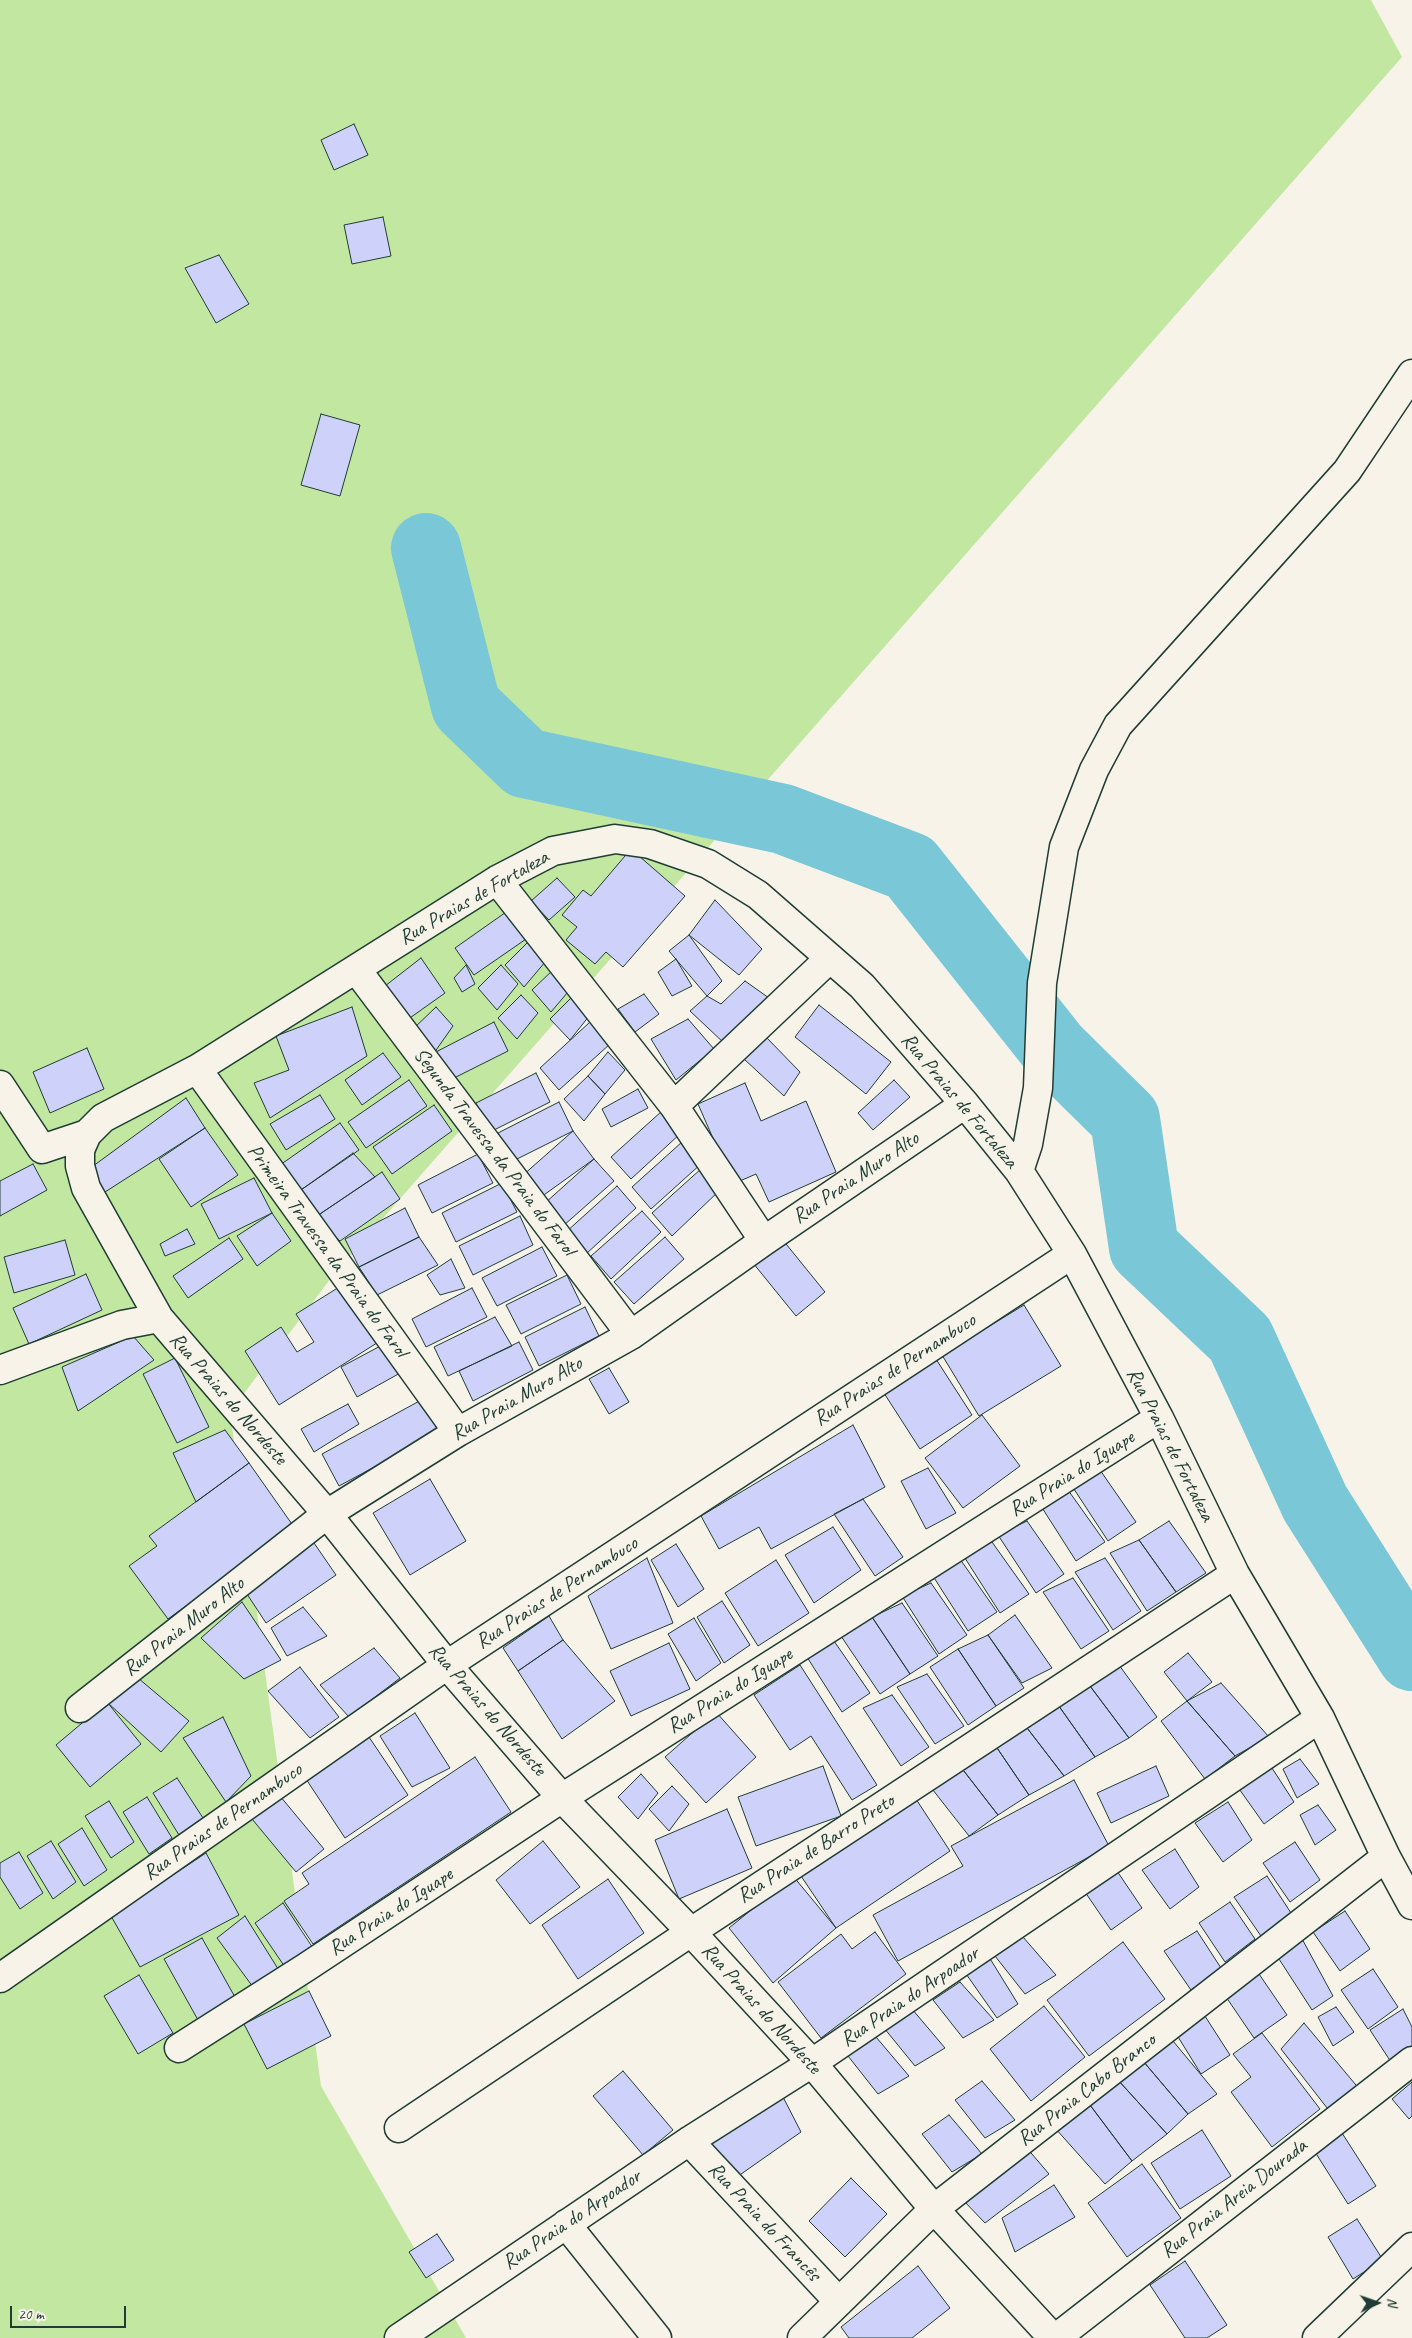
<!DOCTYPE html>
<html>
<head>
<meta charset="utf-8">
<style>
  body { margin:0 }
  #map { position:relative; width:1412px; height:2338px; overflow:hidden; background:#f7f3e8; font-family:Caveat,sans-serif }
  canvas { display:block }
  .north { position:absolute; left:1352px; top:2278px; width:50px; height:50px; -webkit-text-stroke:4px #f7f3e8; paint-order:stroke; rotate:87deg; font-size:14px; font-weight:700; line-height:20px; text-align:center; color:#1f3d34 }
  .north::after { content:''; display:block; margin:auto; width:18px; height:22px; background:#1f3d34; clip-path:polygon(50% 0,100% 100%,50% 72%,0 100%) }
  .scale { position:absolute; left:10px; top:2306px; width:116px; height:22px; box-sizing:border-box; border:2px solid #1f3d34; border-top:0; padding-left:6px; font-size:15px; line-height:18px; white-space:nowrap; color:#1f3d34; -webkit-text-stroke:4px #f7f3e8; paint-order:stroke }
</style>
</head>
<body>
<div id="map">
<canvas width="1412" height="2338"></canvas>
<div class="north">N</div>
<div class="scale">20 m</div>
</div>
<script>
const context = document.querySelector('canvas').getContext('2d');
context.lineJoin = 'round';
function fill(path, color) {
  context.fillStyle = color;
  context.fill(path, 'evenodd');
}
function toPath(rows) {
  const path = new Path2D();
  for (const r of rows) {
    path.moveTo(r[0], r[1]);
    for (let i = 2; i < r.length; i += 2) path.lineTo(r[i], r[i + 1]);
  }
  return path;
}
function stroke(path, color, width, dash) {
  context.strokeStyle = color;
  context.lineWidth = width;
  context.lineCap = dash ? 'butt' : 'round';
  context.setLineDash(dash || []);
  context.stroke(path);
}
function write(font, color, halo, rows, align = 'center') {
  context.font = font + ' Caveat,sans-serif';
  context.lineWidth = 4.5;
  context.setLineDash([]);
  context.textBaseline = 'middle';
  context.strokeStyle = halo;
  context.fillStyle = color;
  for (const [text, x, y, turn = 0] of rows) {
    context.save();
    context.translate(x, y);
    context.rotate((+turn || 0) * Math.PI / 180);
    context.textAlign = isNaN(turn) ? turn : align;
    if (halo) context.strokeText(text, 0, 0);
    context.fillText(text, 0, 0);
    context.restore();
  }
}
const green = toPath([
  [0,0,1371,0,1402,57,334,1274,230,1412,321,2086,466,2338,0,2338]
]);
const river = toPath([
  [426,548,466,706,525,763,783,819,910,867,1055,1050,1125,1119,1144,1248,1240,1339,1315,1503,1412,1656]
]);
const building = toPath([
  [354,124,368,155,334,170,321,140,354,124],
  [383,217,391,256,352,264,344,225,383,217],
  [219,255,249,304,216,323,185,268,219,255],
  [321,414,360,425,340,496,301,485,321,414],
  [631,849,685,896,623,967,606,952,595,964,566,940,577,927,562,915,583,890,591,896,631,849],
  [557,878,575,897,549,920,531,901,557,878],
  [715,900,762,949,739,975,689,935,715,900],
  [509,910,529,937,474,975,455,948,509,910],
  [689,935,722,981,707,996,669,951,689,935],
  [528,942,546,961,524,987,505,965,528,942],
  [421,958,445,993,407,1020,385,986,421,958],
  [676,959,692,986,672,996,658,972,676,959],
  [466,965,475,984,462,992,454,978,466,965],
  [501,965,518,984,497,1010,478,988,501,965],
  [555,968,573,986,551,1012,532,990,555,968],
  [745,981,769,998,725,1044,690,1011,707,996,721,1004,745,981],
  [644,994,659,1014,635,1032,618,1009,644,994],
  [521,995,538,1013,517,1039,498,1018,521,995],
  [573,996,590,1015,570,1040,550,1019,573,996],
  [819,1005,891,1062,866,1094,795,1037,819,1005],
  [352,1007,367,1056,270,1118,254,1083,289,1070,276,1036,352,1007],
  [436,1007,453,1026,434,1053,412,1030,436,1007],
  [688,1019,714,1049,676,1080,651,1039,688,1019],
  [494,1022,508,1051,448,1081,434,1053,494,1022],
  [590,1022,610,1044,559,1090,540,1068,590,1022],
  [766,1037,800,1072,784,1096,744,1059,766,1037],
  [87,1048,104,1089,50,1113,33,1072,87,1048],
  [608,1052,625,1070,605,1094,588,1076,608,1052],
  [383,1053,401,1077,362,1105,345,1080,383,1053],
  [536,1073,550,1102,490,1132,476,1103,536,1073],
  [588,1076,605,1094,584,1121,564,1099,588,1076],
  [409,1080,427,1106,366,1148,348,1122,409,1080],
  [894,1080,910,1097,873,1130,858,1113,894,1080],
  [745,1083,761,1121,806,1101,836,1172,769,1202,756,1174,733,1184,698,1104,745,1083],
  [638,1089,648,1108,611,1127,602,1109,638,1089],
  [320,1095,335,1119,286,1150,270,1124,320,1095],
  [186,1098,205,1128,105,1192,89,1169,186,1098],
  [559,1102,573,1131,513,1161,498,1133,559,1102],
  [434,1105,452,1131,392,1174,373,1147,434,1105],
  [662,1111,681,1133,631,1179,611,1157,662,1111],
  [340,1123,359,1150,298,1192,280,1165,340,1123],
  [205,1128,238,1175,191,1207,159,1159,205,1128],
  [573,1131,594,1159,541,1197,522,1176,573,1131],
  [682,1142,702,1163,651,1209,632,1187,682,1142],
  [353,1153,375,1177,314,1218,298,1192,353,1153],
  [478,1154,493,1183,432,1213,418,1185,478,1154],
  [594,1159,614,1181,563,1226,544,1204,594,1159],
  [33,1164,47,1190,0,1216,0,1181,33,1164],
  [702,1168,721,1189,672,1236,652,1213,702,1168],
  [382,1172,400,1199,340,1241,314,1218,382,1172],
  [254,1178,272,1213,219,1239,201,1204,254,1178],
  [502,1183,517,1212,456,1242,442,1213,502,1183],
  [617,1186,636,1208,586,1254,566,1232,617,1186],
  [405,1208,419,1237,359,1267,345,1239,405,1208],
  [642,1211,661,1232,611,1279,591,1256,642,1211],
  [272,1213,291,1241,257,1266,237,1236,272,1213],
  [520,1216,533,1245,473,1275,459,1246,520,1216],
  [187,1229,195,1244,165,1256,160,1244,187,1229],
  [419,1237,438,1265,377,1295,359,1267,419,1237],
  [665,1237,684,1259,634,1304,614,1282,665,1237],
  [229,1238,243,1259,188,1298,173,1276,229,1238],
  [782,1239,825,1292,796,1316,753,1263,782,1239],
  [65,1240,75,1275,14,1293,4,1257,65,1240],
  [542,1247,557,1276,497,1306,482,1278,542,1247],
  [451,1259,465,1288,440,1295,427,1275,451,1259],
  [86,1274,102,1310,29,1344,13,1308,86,1274],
  [567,1275,581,1304,521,1334,506,1305,567,1275],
  [344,1284,380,1341,279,1405,245,1351,281,1327,297,1352,314,1342,296,1314,344,1284],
  [472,1288,487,1317,426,1347,412,1319,472,1288],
  [1024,1305,1061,1366,979,1416,942,1355,1024,1305],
  [585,1307,599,1336,539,1366,525,1337,585,1307],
  [495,1317,512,1346,448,1376,434,1347,495,1317],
  [133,1336,154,1360,78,1411,62,1367,133,1336],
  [519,1342,533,1370,473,1401,459,1371,519,1342],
  [386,1343,402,1372,357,1397,341,1367,386,1343],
  [934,1356,972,1415,920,1449,882,1390,934,1356],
  [175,1358,209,1427,177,1443,143,1374,175,1358],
  [609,1368,629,1402,609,1414,589,1379,609,1368],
  [425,1398,443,1430,339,1486,322,1454,425,1398],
  [348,1404,359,1424,314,1452,301,1429,348,1404],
  [982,1415,1020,1466,963,1508,925,1458,982,1415],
  [853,1425,885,1487,771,1549,759,1527,719,1549,701,1516,853,1425],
  [225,1430,249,1463,196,1502,173,1453,225,1430],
  [249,1463,294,1527,168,1619,129,1566,157,1546,149,1536,249,1463],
  [928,1468,956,1513,926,1529,901,1481,928,1468],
  [1100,1470,1136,1522,1108,1541,1070,1483,1100,1470],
  [430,1479,466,1541,410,1575,373,1513,430,1479],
  [1068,1490,1105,1542,1076,1561,1039,1503,1068,1490],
  [863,1499,903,1557,875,1576,834,1514,863,1499],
  [1027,1521,1064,1574,1036,1593,998,1535,1027,1521],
  [1169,1521,1206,1573,1176,1592,1139,1540,1169,1521],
  [833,1527,861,1570,814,1603,785,1555,833,1527],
  [312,1540,336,1575,266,1623,245,1591,312,1540],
  [1139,1540,1176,1592,1147,1611,1110,1553,1139,1540],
  [992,1542,1029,1594,1000,1613,963,1555,992,1542],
  [676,1544,704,1589,678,1607,651,1560,676,1544],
  [647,1558,673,1623,611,1649,588,1596,647,1558],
  [1105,1558,1141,1611,1113,1630,1075,1572,1105,1558],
  [960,1559,997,1612,968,1631,931,1573,960,1559],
  [776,1560,809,1613,758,1646,725,1593,776,1560],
  [1073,1578,1109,1631,1081,1649,1043,1592,1073,1578],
  [931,1583,967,1635,939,1654,902,1596,931,1583],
  [722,1601,750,1645,724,1663,697,1617,722,1601],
  [242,1602,281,1660,244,1679,201,1638,242,1602],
  [902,1603,938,1656,910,1674,872,1617,902,1603],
  [303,1607,327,1636,287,1656,271,1628,303,1607],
  [1015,1615,1052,1668,1022,1683,988,1635,1015,1615],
  [549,1616,563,1640,518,1671,503,1648,549,1616],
  [872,1617,910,1674,880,1694,841,1636,872,1617],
  [694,1618,721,1663,696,1681,668,1634,694,1618],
  [988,1635,1024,1688,996,1706,958,1649,988,1635],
  [563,1640,615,1701,562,1739,518,1671,563,1640],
  [834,1641,870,1693,842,1712,805,1654,834,1641],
  [669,1643,690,1689,631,1716,610,1671,669,1643],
  [374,1648,400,1678,349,1717,320,1685,374,1648],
  [958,1649,996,1706,968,1725,930,1667,958,1649],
  [1188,1653,1212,1682,1187,1701,1164,1672,1188,1653],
  [800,1665,877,1785,852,1800,811,1736,790,1750,754,1695,800,1665],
  [1119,1665,1157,1717,1129,1738,1087,1682,1119,1665],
  [300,1667,339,1717,310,1738,268,1691,300,1667],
  [927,1674,964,1726,935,1744,897,1687,927,1674],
  [138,1678,189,1721,161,1752,107,1702,138,1678],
  [1087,1682,1129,1738,1095,1757,1056,1702,1087,1682],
  [1221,1683,1269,1737,1235,1756,1187,1701,1221,1683],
  [892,1695,929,1747,901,1766,863,1708,892,1695],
  [1187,1701,1235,1756,1205,1779,1161,1721,1187,1701],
  [107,1702,141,1744,90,1787,56,1745,107,1702],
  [1056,1702,1095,1757,1064,1776,1024,1724,1056,1702],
  [716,1712,756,1757,706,1803,665,1757,716,1712],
  [415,1713,450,1768,412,1787,380,1736,415,1713],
  [223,1717,251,1776,226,1802,183,1738,223,1717],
  [1024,1724,1064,1776,1029,1795,993,1742,1024,1724],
  [369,1737,408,1795,345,1838,306,1779,369,1737],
  [993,1742,1029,1795,998,1815,960,1766,993,1742],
  [475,1757,511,1812,313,1944,284,1901,309,1884,302,1873,475,1757],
  [1300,1759,1319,1784,1297,1798,1283,1769,1300,1759],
  [1270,1765,1294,1802,1264,1824,1237,1786,1270,1765],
  [823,1766,841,1816,756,1846,738,1797,823,1766],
  [960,1766,998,1815,969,1836,929,1785,960,1766],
  [1156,1766,1169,1796,1111,1823,1097,1793,1156,1766],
  [641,1774,658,1793,638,1819,618,1797,641,1774],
  [177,1778,203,1818,179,1835,153,1793,177,1778],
  [1074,1780,1109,1846,898,1961,873,1915,963,1866,951,1846,1074,1780],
  [672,1786,689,1804,669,1831,649,1809,672,1786],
  [280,1796,324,1849,296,1872,252,1819,280,1796],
  [914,1796,950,1851,836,1928,799,1873,914,1796],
  [147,1797,172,1838,149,1854,123,1812,147,1797],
  [109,1801,134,1842,111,1858,85,1816,109,1801],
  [1228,1802,1252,1840,1223,1862,1195,1823,1228,1802],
  [1318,1805,1336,1830,1315,1845,1300,1815,1318,1805],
  [727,1809,752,1868,679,1899,655,1840,727,1809],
  [82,1828,107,1870,84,1886,58,1844,82,1828],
  [51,1841,76,1882,53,1899,27,1856,51,1841],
  [543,1841,580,1887,530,1924,496,1880,543,1841],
  [1295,1842,1320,1880,1290,1902,1263,1863,1295,1842],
  [1175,1849,1199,1887,1170,1909,1142,1870,1175,1849],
  [19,1852,43,1893,20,1909,0,1877,0,1863,19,1852],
  [206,1853,239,1915,140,1967,111,1916,206,1853],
  [1117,1871,1142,1908,1111,1930,1085,1892,1117,1871],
  [793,1876,836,1928,773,1983,729,1928,793,1876],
  [1267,1876,1291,1913,1261,1936,1234,1897,1267,1876],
  [608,1879,644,1933,578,1979,542,1925,608,1879],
  [1230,1902,1255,1939,1225,1962,1199,1923,1230,1902],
  [283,1903,315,1951,287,1970,255,1923,283,1903],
  [1345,1911,1370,1949,1340,1971,1313,1932,1345,1911],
  [245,1916,280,1972,253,1987,217,1938,245,1916],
  [1197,1931,1221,1968,1191,1990,1164,1951,1197,1931],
  [875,1932,906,1974,821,2038,778,1982,841,1934,852,1949,875,1932],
  [1023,1937,1056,1975,1025,1994,995,1956,1023,1937],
  [1301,1937,1333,1996,1312,2010,1279,1959,1301,1937],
  [202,1938,236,1999,198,2020,164,1959,202,1938],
  [1123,1942,1165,1999,1089,2056,1047,2000,1123,1942],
  [989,1957,1018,2004,997,2018,964,1971,989,1957],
  [1373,1969,1398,2007,1368,2029,1341,1990,1373,1969],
  [1257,1971,1287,2015,1254,2038,1224,1994,1257,1971],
  [139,1975,173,2033,138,2054,104,1996,139,1975],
  [960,1982,994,2020,963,2038,933,2000,960,1982],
  [309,1991,331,2036,267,2069,244,2024,309,1991],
  [1044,2006,1085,2057,1031,2101,990,2049,1044,2006],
  [1336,2007,1354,2032,1333,2046,1318,2017,1336,2007],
  [912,2009,945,2048,915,2066,884,2028,912,2009],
  [1403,2009,1412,2027,1412,2047,1391,2062,1370,2030,1403,2009],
  [1203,2013,1230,2055,1201,2074,1175,2032,1203,2013],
  [1304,2023,1361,2091,1331,2113,1281,2049,1304,2023],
  [1262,2033,1320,2109,1272,2147,1231,2092,1251,2077,1233,2054,1262,2033],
  [876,2037,909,2076,878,2094,848,2056,876,2037],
  [1173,2041,1217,2094,1188,2114,1143,2061,1173,2041],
  [1143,2061,1188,2114,1167,2134,1118,2080,1143,2061],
  [623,2071,673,2130,643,2155,593,2096,623,2071],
  [1118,2080,1167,2134,1132,2161,1090,2105,1118,2080],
  [982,2081,1015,2120,985,2138,955,2100,982,2081],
  [1412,2082,1412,2116,1409,2119,1392,2099,1412,2082],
  [782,2095,801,2132,734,2179,706,2144,782,2095],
  [1090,2105,1132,2161,1105,2184,1055,2128,1090,2105],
  [949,2115,982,2154,952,2172,922,2134,949,2115],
  [1202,2130,1231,2176,1180,2209,1151,2163,1202,2130],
  [1342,2133,1376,2186,1348,2204,1315,2152,1342,2133],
  [1026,2147,1049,2174,985,2223,963,2200,1026,2147],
  [1142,2164,1181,2218,1127,2257,1088,2203,1142,2164],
  [851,2178,887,2214,845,2257,809,2221,851,2178],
  [1054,2185,1075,2217,1015,2252,1002,2218,1054,2185],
  [1357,2219,1383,2260,1353,2279,1328,2237,1357,2219],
  [437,2234,454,2260,426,2278,409,2252,437,2234],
  [1185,2261,1227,2325,1207,2338,1185,2338,1150,2285,1185,2261],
  [918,2266,950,2308,912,2338,849,2338,841,2327,918,2266]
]);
const street = toPath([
  [497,880,674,1106,764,1241],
  [356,969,631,1335],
  [197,1069,458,1432],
  [0,1085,42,1149,87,1134],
  [674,1106,830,958],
  [1019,1171,1028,1144,1038,1088,1042,983,1064,847,1094,770,1118,725,1347,471,1412,374],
  [0,1370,122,1325,159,1318],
  [80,1708,327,1514,458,1432,631,1335,764,1241,965,1104],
  [0,1978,447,1665,1072,1254],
  [179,2048,305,1968,562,1798,1159,1418],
  [399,2128,691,1932,1235,1574],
  [689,2141,839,2302],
  [566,2224,657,2338],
  [399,2338,689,2141,812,2063,1320,1718],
  [802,2338,934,2209,1386,1857],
  [1053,2338,934,2209,812,2063,691,1932,562,1798,447,1665,327,1514,159,1318,86,1188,80,1166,80,1150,87,1134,103,1118,197,1069,497,880,553,851,615,839,650,844,708,864,758,895,862,986,965,1104,1019,1171,1072,1254,1159,1418,1235,1574,1320,1718,1386,1857,1412,1905],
  [1056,2338,1412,2061],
  [1317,2338,1412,2247]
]);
const streetNames = [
  ["Rua Praias de Fortaleza",474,898,-30],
  ["Rua Praias de Fortaleza",959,1101,50],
  ["Segunda Travessa da Praia do Farol",494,1152,53],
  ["Rua Praia Muro Alto",856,1178,-34],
  ["Primeira Travessa da Praia do Farol",327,1251,54],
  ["Rua Praias de Pernambuco",895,1370,-33],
  ["Rua Praias do Nordeste",228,1399,49],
  ["Rua Praia Muro Alto",517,1399,-30],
  ["Rua Praias de Fortaleza",1170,1445,63],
  ["Rua Praia do Iguape",1072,1474,-32],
  ["Rua Praias de Pernambuco",557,1593,-33],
  ["Rua Praia Muro Alto",184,1627,-38],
  ["Rua Praia do Iguape",730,1691,-32],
  ["Rua Praias do Nordeste",487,1710,49],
  ["Rua Praias de Pernambuco",223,1822,-35],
  ["Rua Praia de Barro Preto",816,1849,-33],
  ["Rua Praia do Iguape",391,1912,-33],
  ["Rua Praia do Arpoador",910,1997,-34],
  ["Rua Praias do Nordeste",761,2009,48],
  ["Rua Praia Cabo Branco",1087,2090,-38],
  ["Rua Praia Areia Dourada",1234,2199,-38],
  ["Rua Praia do Arpoador",572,2220,-34],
  ["Rua Praia do Francês",764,2222,47]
];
fill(green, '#c2e7a1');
stroke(river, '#7ac7d8', 70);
fill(building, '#ced2fb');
stroke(building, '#1f3d34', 1);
stroke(street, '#1f3d34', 31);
stroke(street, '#f7f3e8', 28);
write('21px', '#1f3d34', '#f7f3e8', streetNames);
</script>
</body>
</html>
